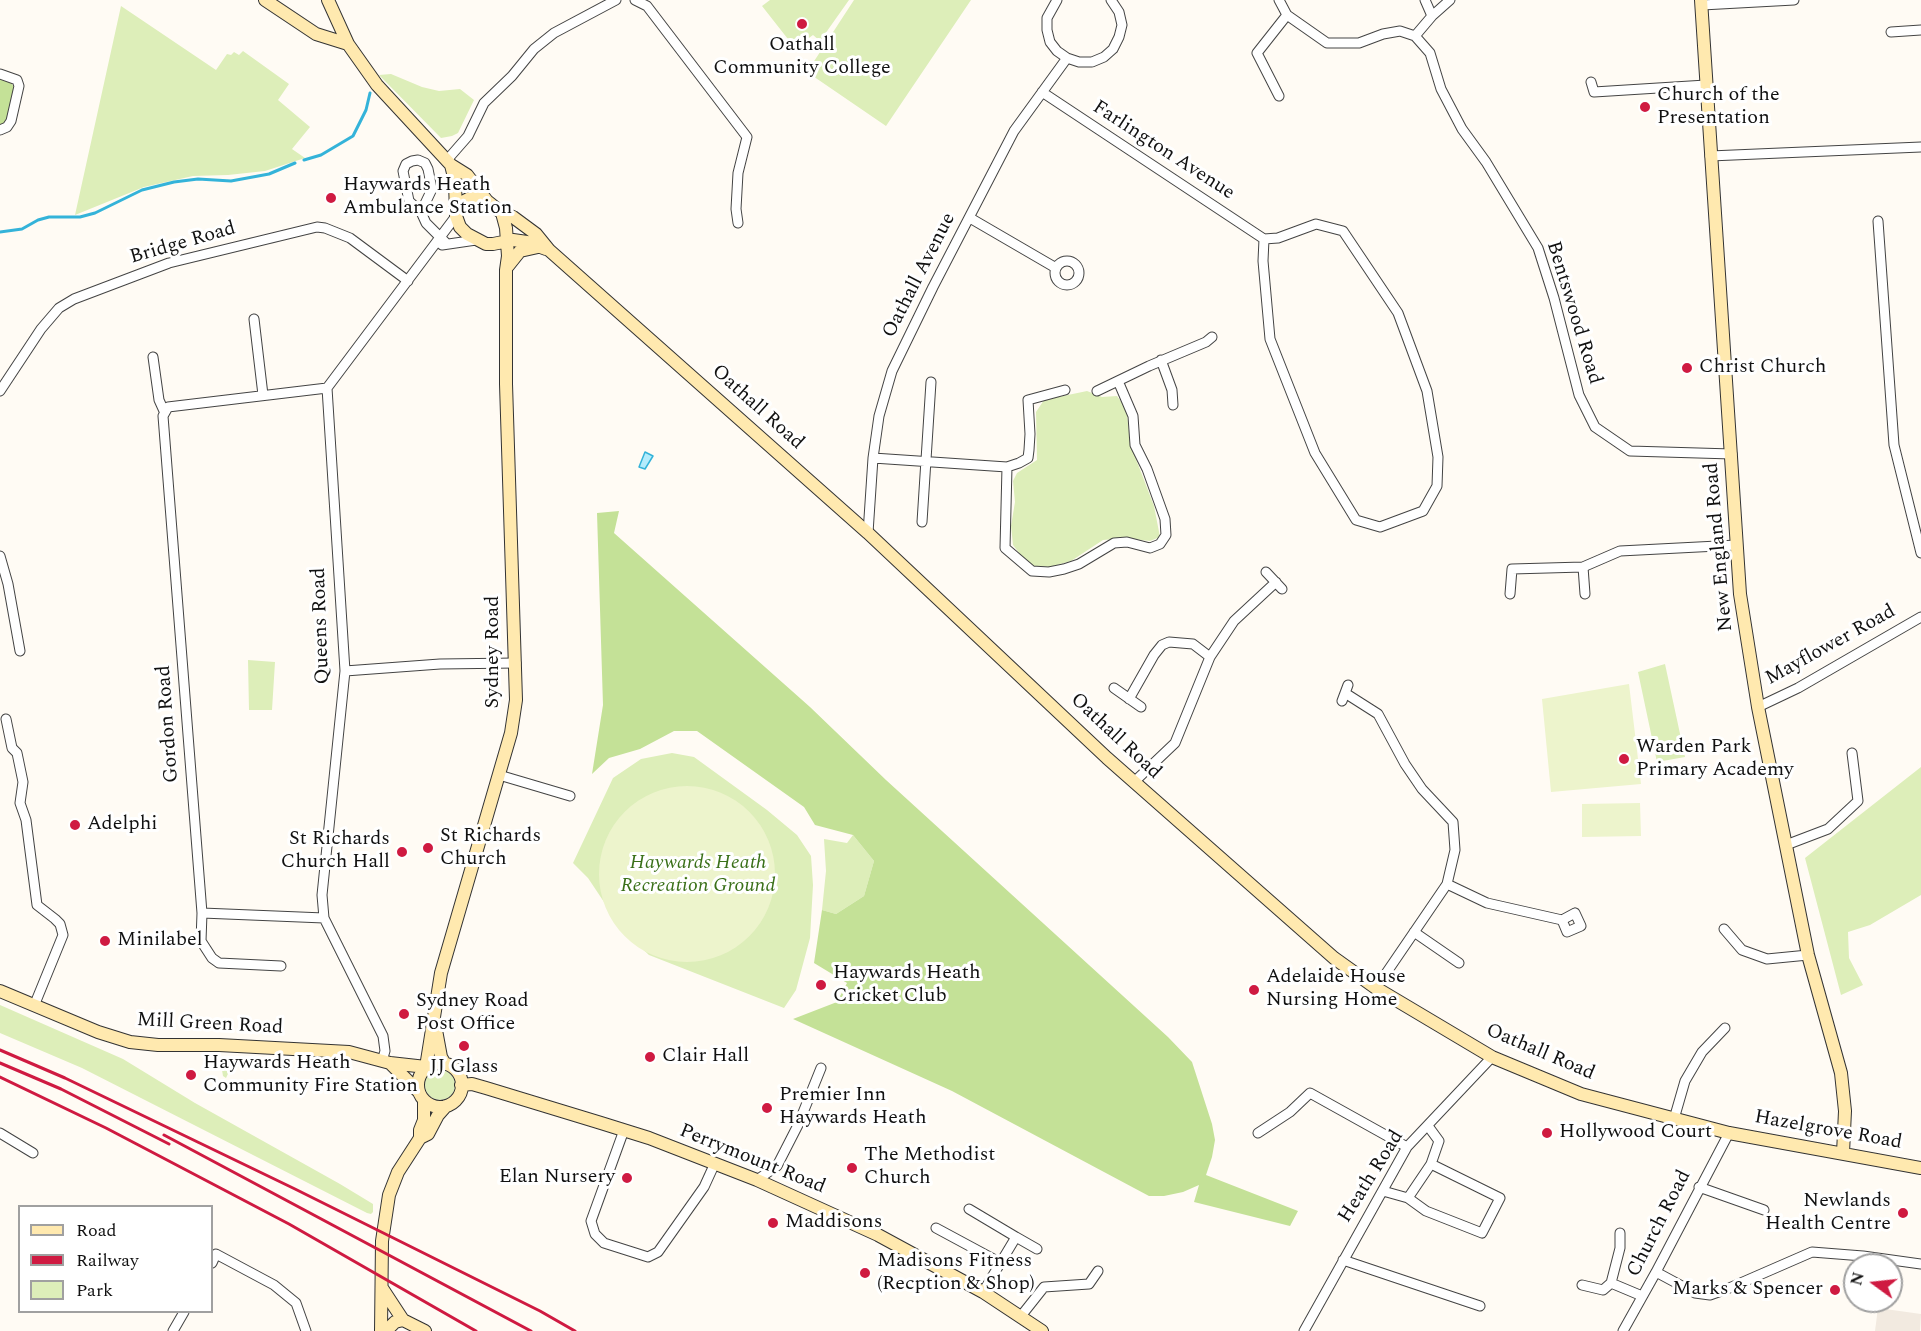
<!DOCTYPE html>
<html>
<head>
<meta charset="utf-8">
<style>
  body { margin:0 }
  #map { position:relative; width:1921px; height:1331px; overflow:hidden; background:#fffbf4; font-family:Spectral,serif }
  canvas { display:block }
  .legend { position:absolute; left:18px; top:1205px; width:195px; height:108px; box-sizing:border-box; background:#fff; border:2px solid #a0a0a0; margin:0; padding:8px 10px; list-style:none; font-size:18px; color:#111 }
  .legend li { display:flex; align-items:center; gap:12px; height:30px }
  .legend b { width:30px; border:2px solid #a0a0a0 }
  .north { position:absolute; left:1843px; top:1253px; width:60px; height:60px; box-sizing:border-box; background:#fff; border:2px solid #a0a0a0; border-radius:50%; rotate:285deg; font-size:16px; font-weight:700; line-height:24px; text-align:center; color:#111 }
  .north::after { content:''; display:block; margin:auto; width:21px; height:27px; background:#cf1a41; clip-path:polygon(50% 0,100% 100%,50% 72%,0 100%) }
</style>
</head>
<body>
<div id="map">
<canvas width="1921" height="1331"></canvas>
<ul class="legend">
<li><b style="height:8px;background:#ffe9af"></b>Road</li>
<li><b style="height:8px;background:#cf1a41"></b>Railway</li>
<li><b style="height:16px;background:#ddeeb9"></b>Park</li>
</ul>
<div class="north">N</div>
</div>
<script>
const context = document.querySelector('canvas').getContext('2d');
context.lineJoin = 'round';
function fill(path, color) {
  context.fillStyle = color;
  context.fill(path, 'evenodd');
}
function toPath(rows) {
  const path = new Path2D();
  for (const r of rows) {
    if (r.length === 3) {
      path.moveTo(r[0] + r[2], r[1]);
      path.arc(r[0], r[1], r[2], 0, 2 * Math.PI);
      continue;
    }
    path.moveTo(r[0], r[1]);
    for (let i = 2; i < r.length; i += 2) path.lineTo(r[i], r[i + 1]);
  }
  return path;
}
function stroke(path, color, width, dash) {
  context.strokeStyle = color;
  context.lineWidth = width;
  context.lineCap = dash ? 'butt' : 'round';
  context.setLineDash(dash || []);
  context.stroke(path);
}
function write(font, color, halo, rows, align = 'center') {
  context.font = font + ' Spectral,serif';
  context.lineWidth = 6;
  context.setLineDash([]);
  context.textBaseline = 'middle';
  context.strokeStyle = halo;
  context.fillStyle = color;
  for (const [text, x, y, turn = 0] of rows) {
    context.save();
    context.translate(x, y);
    context.rotate((+turn || 0) * Math.PI / 180);
    context.textAlign = isNaN(turn) ? turn : align;
    if (halo) context.strokeText(text, 0, 0);
    context.fillText(text, 0, 0);
    context.restore();
  }
}
const green = toPath([
  [770,0,849,0,820,41,813,35,795,48,762,6],
  [854,0,971,0,886,126,807,72],
  [121,6,216,70,227,54,231,55,234,52,239,55,243,51,289,84,278,100,310,127,292,149,305,158,265,171,228,175,193,176,144,187,75,215],
  [391,74,422,87,439,91,460,89,474,100,458,133,452,136,441,138,379,75],
  [1087,391,1102,397,1117,396,1126,408,1131,446,1154,506,1160,537,1150,541,1125,538,1103,540,1071,561,1050,567,1029,566,1013,545,1011,526,1015,502,1013,481,1017,473,1037,460,1036,412,1044,400],
  [248,660,275,662,272,710,249,710],
  [1665,664,1685,757,1657,762,1638,672],
  [672,753,694,757,767,810,797,835,811,856,813,885,810,938,796,990,784,1008,649,955,624,932,588,878,573,863,613,778,641,759],
  [1921,767,1921,895,1870,925,1848,932,1849,958,1863,985,1841,995,1805,858],
  [853,835,874,861,864,896,836,914,822,910,826,871,824,839,847,843],
  [0,1005,123,1059,195,1103,340,1184,373,1204,373,1212,371,1214,367,1213,82,1068,0,1033],
  [220,1058,240,1059,242,1060,239,1065,233,1063,226,1078,223,1076],
  [440,1085,15]
]);
const forest = toPath([
  [0,77,9,80,14,87,9,118,0,127],
  [619,511,614,533,810,707,886,780,1168,1037,1192,1062,1212,1124,1215,1140,1212,1157,1206,1175,1298,1211,1290,1226,1194,1202,1199,1185,1183,1192,1164,1196,1149,1196,952,1091,793,1019,837,1002,847,983,814,963,822,910,836,914,864,896,874,861,853,835,815,825,804,807,697,731,674,731,640,749,609,758,592,774,603,705,597,513]
]);
const pitch = toPath([
  [1629,684,1641,784,1551,792,1542,699],
  [687,874,88],
  [1640,803,1641,836,1582,837,1582,804]
]);
const plaza = toPath([
  [1878,1308,1921,1314,1920,1331,1875,1331]
]);
const water = toPath([
  [645,452,653,456,645,469,639,467,645,452]
]);
const stream = toPath([
  [304,160,321,155,353,136,366,110,370,93],
  [0,232,22,229,38,220,49,217,80,217,95,213,142,190,174,182,198,179,231,181,269,174,295,163]
]);
const street = toPath([
  [635,0,647,6,747,137,738,173,736,209,738,223],
  [1057,0,1047,18,1047,30,1050,42,1057,51,1067,58,1079,62,1092,62,1104,57,1113,49,1119,37,1122,25,1119,12,1111,0],
  [1279,0,1287,15,1327,43,1359,43,1383,34,1400,31,1415,36],
  [1425,0,1432,16],
  [1702,5,1794,0],
  [1891,32,1921,30],
  [1415,36,1430,53,1441,89,1462,129,1486,162,1538,248,1554,298,1579,395,1595,427,1630,451,1732,454],
  [1415,36,1432,16,1450,0],
  [0,74,17,80,19,86,11,121,7,127,0,130],
  [1591,82,1594,92,1706,85],
  [1042,92,1264,239,1278,238,1316,224,1343,231,1398,313,1427,391,1438,457,1437,486,1423,511,1380,527,1356,520,1315,453,1270,339,1263,261,1264,239],
  [1279,96,1257,53,1287,15],
  [1710,156,1921,147],
  [447,160,468,136,484,103,512,76,534,49,554,33,616,0],
  [421,212,432,189,428,169,425,163,418,160,412,161,406,164,403,171,409,201,421,212,426,223,447,244],
  [970,218,1056,268],
  [1878,221,1894,445,1921,553],
  [442,245,476,240],
  [1067,273,12],
  [254,319,263,395],
  [153,357,159,400,164,411],
  [1161,360,1172,390,1173,405],
  [0,391,41,329,59,308,74,299,169,263,317,227,325,228,350,238,408,281],
  [1097,391,1149,366,1206,342,1212,337],
  [873,458,1007,467,1019,463,1028,458,1029,450,1030,434,1028,400,1065,390],
  [1007,467,1005,548,1032,571,1049,572,1064,569,1079,564,1114,543,1127,542,1150,548,1160,544,1166,535,1165,519,1147,469,1135,445,1133,416,1118,381],
  [922,522,931,382],
  [868,533,873,458,879,416,892,371,933,287,1014,131,1067,58],
  [0,556,8,584,20,651],
  [1583,567,1585,594],
  [1266,572,1282,589],
  [1510,594,1512,569,1583,567,1620,551,1737,545],
  [345,671,440,664,516,663],
  [1114,688,1141,707],
  [1345,693,1378,714,1405,764,1422,789,1453,822,1455,850,1447,884,1376,988],
  [1129,699,1154,655,1162,645,1169,642,1193,644,1210,657],
  [1342,701,1348,685],
  [1758,707,1798,688,1921,617],
  [6,719,12,748,17,753,23,782,20,803,26,820,37,905,55,919,60,924,63,935,34,1006],
  [499,775,570,796],
  [1134,782,1175,743,1210,657,1234,621,1276,582],
  [1786,845,1828,829,1858,801,1852,753],
  [1447,884,1487,903,1562,920],
  [202,913,201,941,212,958,219,963,281,966],
  [1575,913,1581,926,1567,932,1562,920,1575,913],
  [324,918,202,913,163,416,168,407,327,388],
  [1724,929,1742,950,1767,959,1808,955],
  [1414,932,1459,963],
  [382,1061,385,1051,383,1036,324,918,322,895,345,671,327,388,456,216],
  [1674,1119,1685,1081,1702,1052,1725,1028],
  [624,1130,591,1221,595,1234,604,1243,648,1257,658,1252,704,1187,715,1163],
  [0,1133,33,1153],
  [1258,1133,1290,1112,1310,1093,1407,1147],
  [757,1180,777,1166,798,1125,821,1068],
  [1699,1187,1764,1210],
  [1383,1191,1408,1198,1431,1164,1439,1141,1428,1126],
  [1408,1198,1426,1211,1482,1233,1500,1198,1431,1164],
  [969,1209,1016,1237,983,1292],
  [936,1228,1001,1263],
  [1620,1233,1620,1248,1611,1283,1642,1296],
  [1016,1237,1037,1249],
  [1343,1260,1480,1306],
  [212,1263,216,1254,274,1285,296,1303,306,1331],
  [1656,1272,1695,1293,1710,1295,1727,1289,1812,1252,1863,1256,1921,1264],
  [1582,1285,1603,1290,1611,1283],
  [1021,1316,1044,1287,1089,1284,1098,1271],
  [173,1331,184,1312],
  [1304,1331,1407,1147,1492,1057],
  [1623,1331,1656,1272,1729,1133]
]);
const secondary = toPath([
  [265,0,316,34,348,44],
  [328,0,348,44,377,85,451,165,467,175,487,201,502,213,513,217,536,234,549,250,868,533,1107,758,1334,958,1376,988,1492,1057,1581,1094,1729,1133,1921,1168],
  [1701,0,1740,594,1758,707,1808,955,1841,1073,1845,1111,1843,1153],
  [451,165,455,181,456,216,460,227,467,234,486,244,493,244,513,240,527,242,546,249],
  [457,210,462,202,468,199,473,198,487,201],
  [508,266,520,251,538,247],
  [0,991,98,1032,130,1042,158,1045,219,1045,349,1052,390,1063,426,1067],
  [436,1030,441,1057,445,1064],
  [390,1063,418,1091],
  [440,1085,22],
  [426,1067,441,973,511,733,516,700,506,384,506,270,508,256,506,228,502,213],
  [461,1085,472,1084,486,1088,601,1123,649,1138,757,1180,878,1235,983,1292,1042,1331],
  [420,1138,420,1130,424,1120,424,1101],
  [382,1288,403,1320,425,1331],
  [381,1331,382,1241,389,1195,398,1172,420,1138,428,1134,438,1115,446,1106],
  [386,1331,395,1322,403,1320]
]);
const rail = toPath([
  [0,1050,65,1078,295,1189,540,1311,575,1331],
  [0,1063,61,1089,169,1144],
  [0,1077,106,1128,289,1224,476,1331],
  [164,1135,531,1331]
]);
const markers = [
  [802,24,6,"#cf1a41"],
  [1645,107,6,"#cf1a41"],
  [331,198,6,"#cf1a41"],
  [1687,368,6,"#cf1a41"],
  [1624,759,6,"#cf1a41"],
  [75,825,6,"#cf1a41"],
  [428,848,6,"#cf1a41"],
  [402,852,6,"#cf1a41"],
  [105,941,6,"#cf1a41"],
  [821,985,6,"#cf1a41"],
  [1254,990,6,"#cf1a41"],
  [404,1014,6,"#cf1a41"],
  [464,1046,6,"#cf1a41"],
  [650,1057,6,"#cf1a41"],
  [191,1075,6,"#cf1a41"],
  [767,1108,6,"#cf1a41"],
  [1547,1133,6,"#cf1a41"],
  [852,1168,6,"#cf1a41"],
  [627,1178,6,"#cf1a41"],
  [1903,1213,6,"#cf1a41"],
  [773,1223,6,"#cf1a41"],
  [865,1273,6,"#cf1a41"],
  [1835,1290,6,"#cf1a41"]
];
const poiNames = [
  ["Oathall",802,46,"center"],
  ["Community College",802,69,"center"],
  ["Church of the",1657,96],
  ["Presentation",1657,119],
  ["Haywards Heath",343,186],
  ["Ambulance Station",343,209],
  ["Christ Church",1699,368],
  ["Warden Park",1636,748],
  ["Primary Academy",1636,771],
  ["Adelphi",87,825],
  ["St Richards",440,837],
  ["Church",440,860],
  ["St Richards",390,840,"right"],
  ["Church Hall",390,863,"right"],
  ["Minilabel",117,941],
  ["Haywards Heath",833,974],
  ["Cricket Club",833,997],
  ["Adelaide House",1266,978],
  ["Nursing Home",1266,1001],
  ["Sydney Road",416,1002],
  ["Post Office",416,1025],
  ["Clair Hall",662,1057],
  ["Haywards Heath",203,1064],
  ["Community Fire Station",203,1087],
  ["JJ Glass",464,1068,"center"],
  ["Premier Inn",779,1096],
  ["Haywards Heath",779,1119],
  ["Hollywood Court",1559,1133],
  ["The Methodist",864,1156],
  ["Church",864,1179],
  ["Elan Nursery",615,1178,"right"],
  ["Newlands",1891,1202,"right"],
  ["Health Centre",1891,1225,"right"],
  ["Maddisons",785,1223],
  ["Madisons Fitness",877,1262],
  ["(Recption & Shop)",877,1285],
  ["Marks & Spencer",1823,1290,"right"]
];
const streetNames = [
  ["Farlington Avenue",1163,151,33],
  ["Bridge Road",183,244,-16],
  ["Oathall Avenue",920,276,-63],
  ["Bentswood Road",1573,313,73],
  ["Oathall Road",757,408,42],
  ["New England Road",1720,547,-95],
  ["Queens Road",322,626,-92],
  ["Mayflower Road",1831,646,-29],
  ["Sydney Road",494,652,-90],
  ["Gordon Road",169,724,-94],
  ["Oathall Road",1115,737,43],
  ["Mill Green Road",210,1025,3],
  ["Oathall Road",1540,1053,23],
  ["Hazelgrove Road",1828,1131,10],
  ["Perrymount Road",752,1160,22],
  ["Heath Road",1372,1177,-58],
  ["Church Road",1660,1224,-63]
];
const parkNames = [
  ["Haywards Heath",698,864],
  ["Recreation Ground",698,887]
];
fill(green, '#ddeeb9');
fill(forest, '#c4e197');
fill(pitch, '#edf4cc');
fill(plaza, '#f2eae0');
fill(water, '#b4ecfc');
stroke(water, '#34b3d9', 1.5);
stroke(stream, '#34b3d9', 3);
stroke(street, '#444', 11);
stroke(secondary, '#333', 14);
stroke(street, '#fff', 9);
stroke(secondary, '#ffe9af', 12);
stroke(rail, '#cf1a41', 3);
for (const [x, y, r, color] of markers) {
  const dot = new Path2D();
  dot.arc(x, y, r, 0, 2 * Math.PI);
  context.fillStyle = color;
  context.fill(dot);
  stroke(dot, '#fff', 2);
}
write('20px', '#111', '#fff', poiNames, 'left');
write('20px', '#111', '#fff', streetNames);
write('italic 20px', '#3a7019', '#fff', parkNames);
</script>
</body>
</html>
